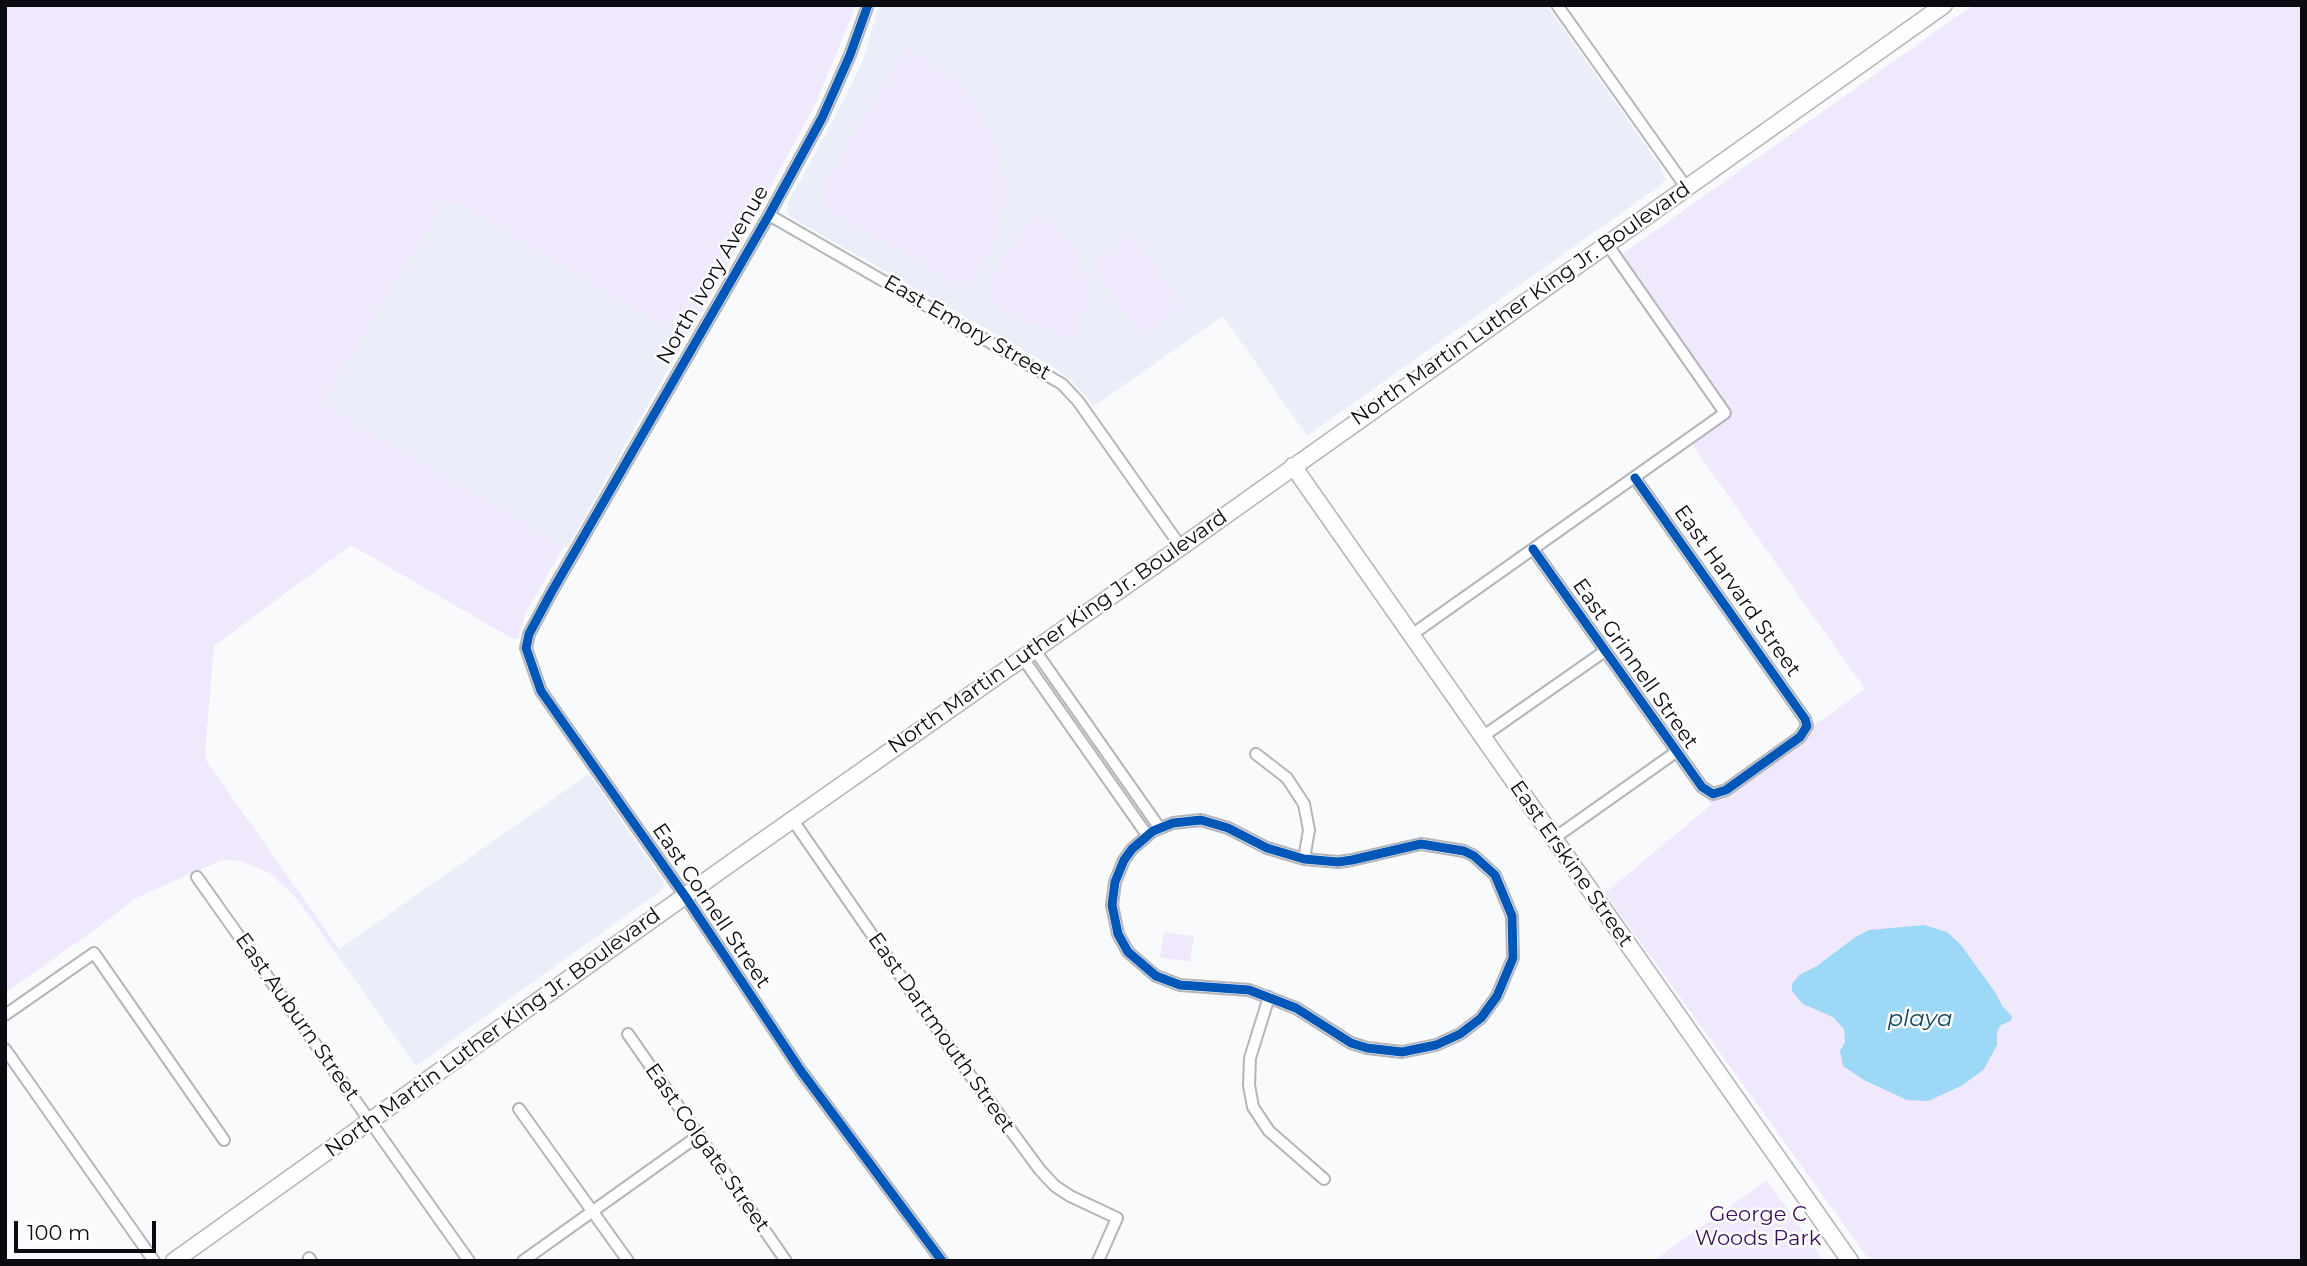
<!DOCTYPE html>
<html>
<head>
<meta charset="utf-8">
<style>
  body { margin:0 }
  #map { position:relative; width:2307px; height:1266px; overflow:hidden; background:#f9fafc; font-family:Montserrat,sans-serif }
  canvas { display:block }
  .frame { position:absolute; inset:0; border:7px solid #0a0c12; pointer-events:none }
  .scale { position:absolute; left:14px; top:1221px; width:142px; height:32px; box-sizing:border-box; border:4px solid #0a0c12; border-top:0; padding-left:9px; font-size:21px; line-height:24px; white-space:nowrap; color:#0a0c12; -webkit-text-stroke:5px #fff; paint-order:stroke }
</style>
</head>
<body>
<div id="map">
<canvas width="2307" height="1266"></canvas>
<div class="frame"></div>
<div class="scale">100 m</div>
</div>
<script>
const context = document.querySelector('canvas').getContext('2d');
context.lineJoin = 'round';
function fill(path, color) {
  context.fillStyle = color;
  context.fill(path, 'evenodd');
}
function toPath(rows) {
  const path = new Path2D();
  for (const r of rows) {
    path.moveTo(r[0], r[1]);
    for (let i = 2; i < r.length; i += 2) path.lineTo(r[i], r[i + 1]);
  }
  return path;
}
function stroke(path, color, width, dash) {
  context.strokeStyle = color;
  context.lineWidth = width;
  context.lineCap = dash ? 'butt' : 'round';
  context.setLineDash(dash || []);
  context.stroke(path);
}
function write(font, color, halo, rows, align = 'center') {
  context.font = font + ' Montserrat,sans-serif';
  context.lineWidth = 5;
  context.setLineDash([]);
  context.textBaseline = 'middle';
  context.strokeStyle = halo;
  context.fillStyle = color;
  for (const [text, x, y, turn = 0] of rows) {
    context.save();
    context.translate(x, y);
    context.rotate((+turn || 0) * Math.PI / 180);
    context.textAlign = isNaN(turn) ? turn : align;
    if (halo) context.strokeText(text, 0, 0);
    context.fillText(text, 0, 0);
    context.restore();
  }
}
const built = toPath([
  [879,5,1547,5,1662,169,1665,179,1661,185,1307,436,1223,316,1094,406,1072,381,1050,365,792,218,787,212,788,203,848,92,864,57],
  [453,200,685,339,567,548,338,413,330,403,330,388,445,202],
  [589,774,664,883,663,889,416,1066,335,952]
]);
const green = toPath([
  [5,5,856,5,816,103,704,309,685,339,453,200,445,202,331,388,330,402,338,413,564,546,526,612,518,639,513,639,351,545,214,646,205,752,207,762,339,949,335,952,298,900,270,873,242,861,222,860,136,898,90,933,5,993],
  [1973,5,2302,5,2302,1261,1870,1261,1605,893,1711,805,1706,798,1810,724,1813,726,1865,689,1693,446,1716,412,1611,262],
  [906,49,929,59,969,94,989,128,998,153,1003,176,1004,201,1001,220,993,247,968,290,827,209,821,189],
  [1037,216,1061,231,1071,242,1082,267,1086,295,1084,310,1073,337,1022,322,992,302,988,287,1002,257],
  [1133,234,1184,306,1142,336,1091,264],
  [1164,932,1194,936,1190,962,1160,957],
  [1767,1180,1824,1261,1653,1261]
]);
const water = toPath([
  [1924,925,1947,932,1961,945,1995,992,2003,1007,2012,1016,2011,1021,2001,1025,1997,1032,1997,1045,1984,1069,1963,1085,1928,1101,1907,1100,1864,1080,1843,1066,1840,1051,1845,1042,1844,1029,1833,1017,1803,1004,1792,991,1792,984,1799,975,1817,966,1854,938,1869,930]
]);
const street = toPath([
  [868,5,850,55,822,118,769,215,551,593,529,634,526,648,541,691,685,896,801,1071,942,1261],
  [1557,5,1686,187],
  [769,215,1062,384,1078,401,1181,547],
  [1533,549,1702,787,1713,794,1726,790,1800,737,1807,726,1805,719,1635,478],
  [1410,636,1725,413,1607,244],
  [1034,649,1159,827],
  [1022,657,1147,835],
  [1482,737,1605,651],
  [1256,754,1287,778,1304,804,1309,830,1304,859],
  [792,819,953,1052,1040,1170,1055,1186,1070,1196,1117,1218,1098,1261],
  [1201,820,1228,828,1267,848,1304,859,1338,862,1352,860,1421,844,1464,851,1474,856,1495,875,1512,916,1513,958,1497,996,1481,1018,1460,1034,1436,1045,1402,1052,1367,1048,1351,1043,1296,1008,1249,990,1180,985,1156,976,1128,952,1118,934,1112,905,1115,882,1124,860,1132,849,1153,831,1173,823,1201,820],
  [1553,839,1676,752],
  [197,877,469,1261],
  [1269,997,1250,1058,1249,1085,1253,1107,1269,1131,1324,1179],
  [5,1015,94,953,224,1140],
  [628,1034,786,1261],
  [5,1049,154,1261],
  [519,1109,628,1261],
  [309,1258,311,1261],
  [523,1261,698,1136]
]);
const secondary = toPath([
  [1293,466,1850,1261],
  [174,1261,738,858,1181,547,1944,5]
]);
const cycleway = toPath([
  [868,5,850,55,822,118,769,215,551,593,529,634,526,648,541,691,685,896,801,1071,942,1261],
  [1533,549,1702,787,1713,794,1726,790,1800,737,1807,726,1805,719,1635,478],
  [1201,820,1228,828,1267,848,1304,859,1338,862,1352,860,1421,844,1464,851,1474,856,1495,875,1512,916,1513,958,1497,996,1481,1018,1460,1034,1436,1045,1402,1052,1367,1048,1351,1043,1296,1008,1249,990,1180,985,1156,976,1128,952,1118,934,1112,905,1115,882,1124,860,1132,849,1153,831,1173,823,1201,820]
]);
const streetNames = [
  ["North Ivory Avenue",713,275,-60],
  ["North Martin Luther King Jr. Boulevard",1521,304,-35],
  ["East Emory Street",967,328,30],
  ["East Harvard Street",1737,591,55],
  ["North Martin Luther King Jr. Boulevard",1058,632,-35],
  ["East Grinnell Street",1635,664,55],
  ["East Erskine Street",1571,864,55],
  ["East Cornell Street",711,906,56],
  ["East Auburn Street",297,1017,55],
  ["North Martin Luther King Jr. Boulevard",493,1033,-36],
  ["East Dartmouth Street",941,1033,55],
  ["East Colgate Street",707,1148,55]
];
const parkNames = [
  ["George C",1758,1215],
  ["Woods Park",1758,1239]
];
const waterNames = [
  ["playa",1920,1019]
];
fill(built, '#ebeef8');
fill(green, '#f0e8fc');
fill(water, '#9dd8f7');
stroke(street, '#b4b5b9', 14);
stroke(secondary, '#b4b5b9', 19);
stroke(street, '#fefeff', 10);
stroke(secondary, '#fefeff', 16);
stroke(cycleway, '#0057b8', 9);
write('21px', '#0a0c12', '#fff', streetNames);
write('21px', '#390e5b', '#fff', parkNames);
write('italic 23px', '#17475d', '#fff', waterNames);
</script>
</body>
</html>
